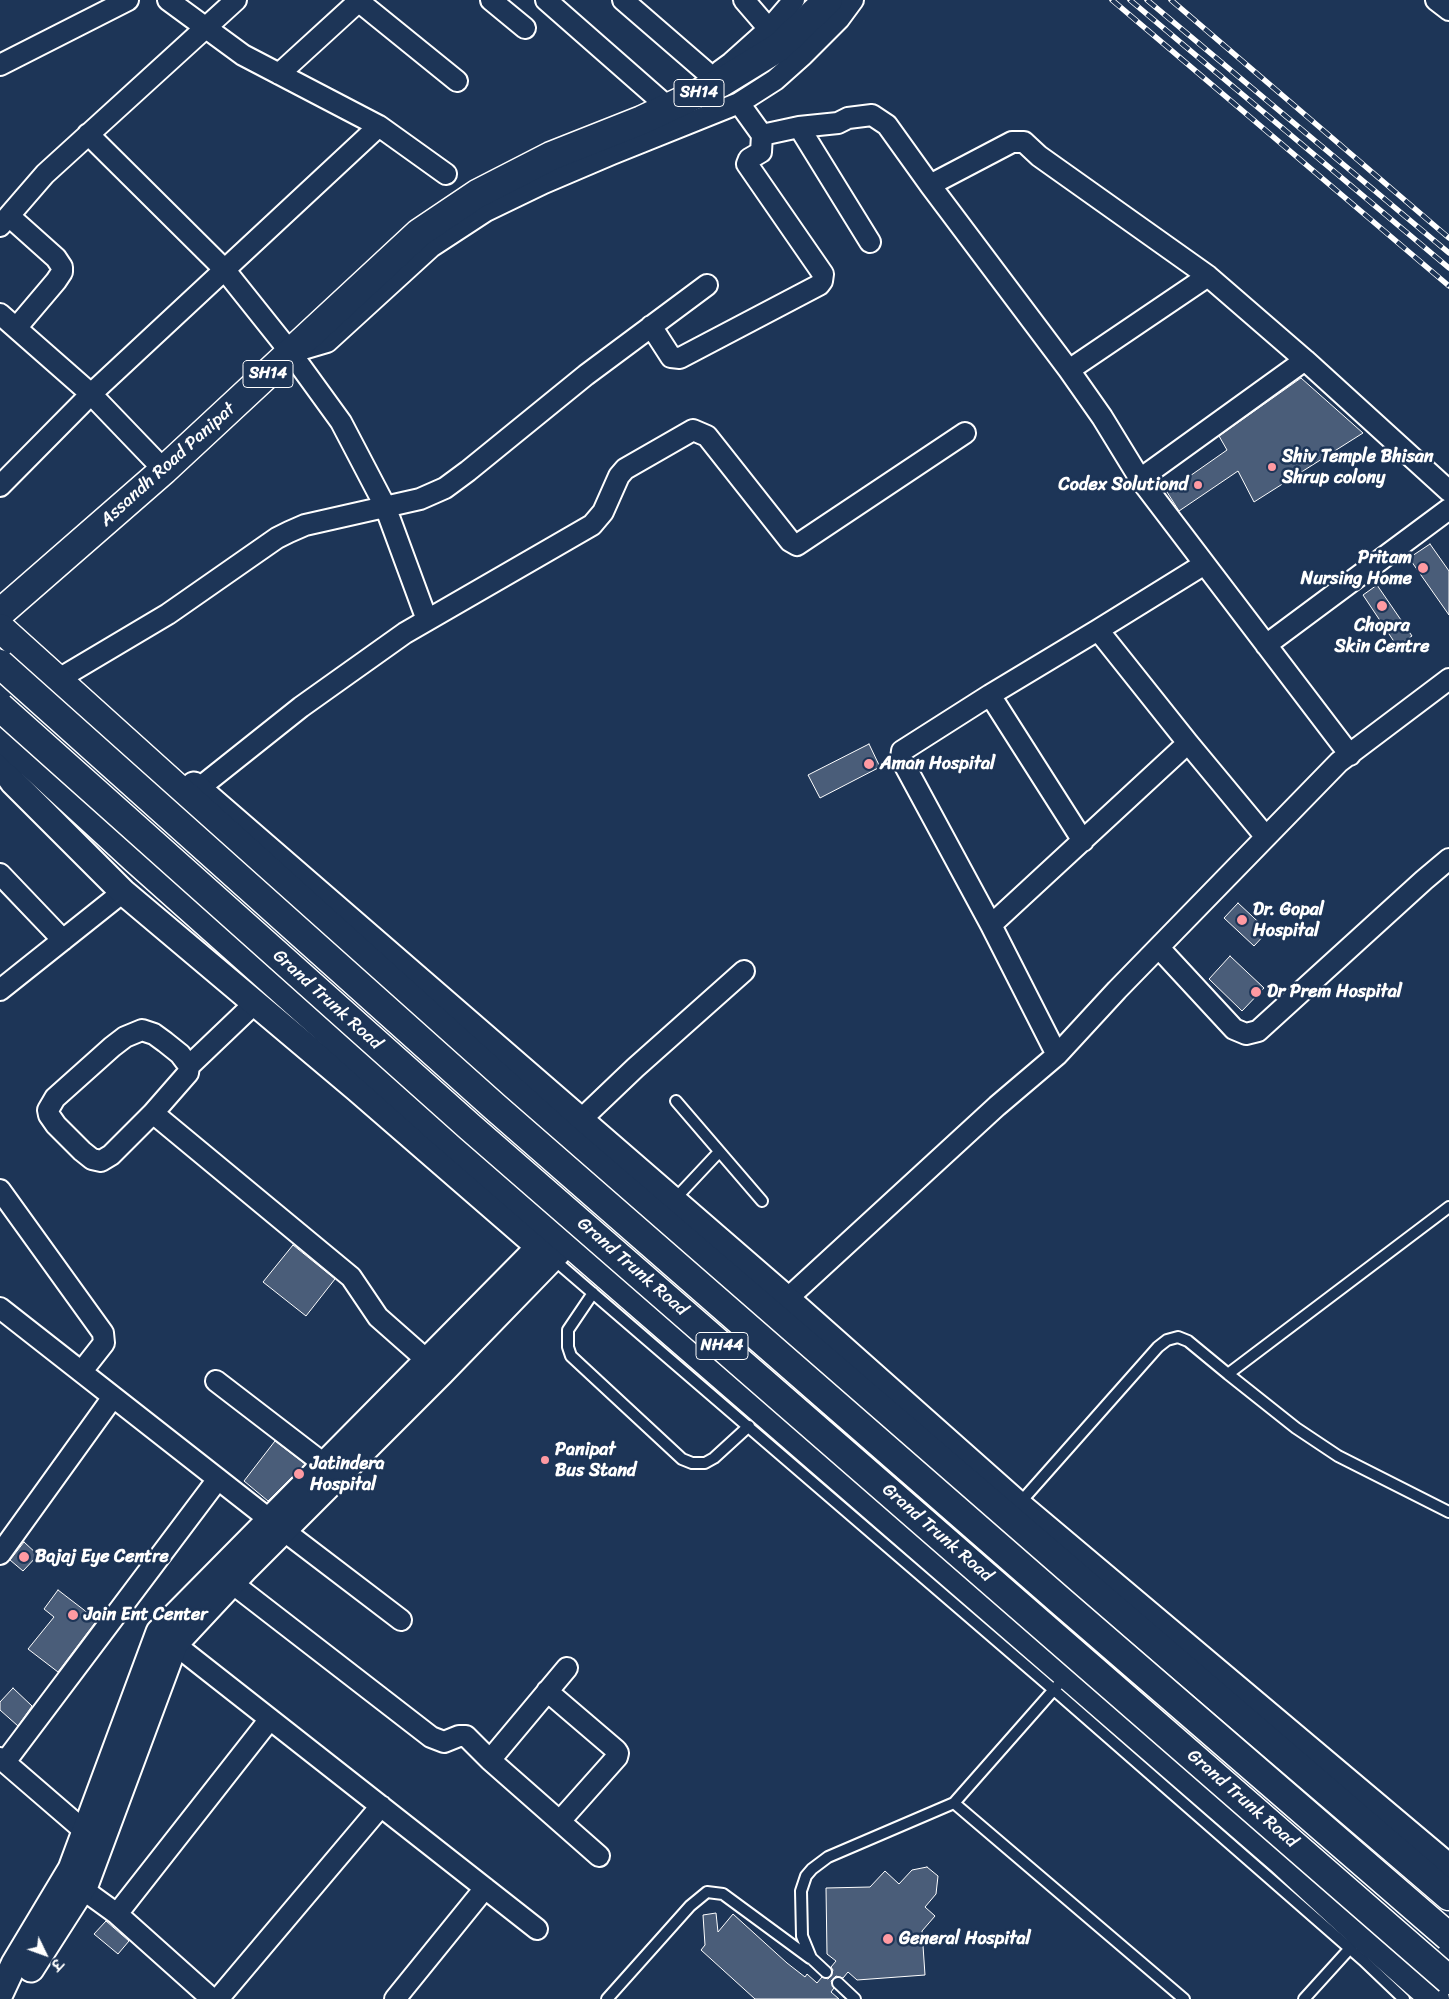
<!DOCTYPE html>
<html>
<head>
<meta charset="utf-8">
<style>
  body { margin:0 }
  #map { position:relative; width:1449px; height:1999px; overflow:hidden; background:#1d3557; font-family:Sriracha,"Playpen Sans Deva",sans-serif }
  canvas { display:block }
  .north { position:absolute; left:20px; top:1929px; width:50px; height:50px; -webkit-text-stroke:4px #1d3557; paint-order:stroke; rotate:132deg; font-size:14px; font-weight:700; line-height:20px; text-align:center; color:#fff }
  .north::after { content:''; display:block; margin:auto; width:18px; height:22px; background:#fff; clip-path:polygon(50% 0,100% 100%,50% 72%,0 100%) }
</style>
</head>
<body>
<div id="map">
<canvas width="1449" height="1999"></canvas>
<div class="north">उ</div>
</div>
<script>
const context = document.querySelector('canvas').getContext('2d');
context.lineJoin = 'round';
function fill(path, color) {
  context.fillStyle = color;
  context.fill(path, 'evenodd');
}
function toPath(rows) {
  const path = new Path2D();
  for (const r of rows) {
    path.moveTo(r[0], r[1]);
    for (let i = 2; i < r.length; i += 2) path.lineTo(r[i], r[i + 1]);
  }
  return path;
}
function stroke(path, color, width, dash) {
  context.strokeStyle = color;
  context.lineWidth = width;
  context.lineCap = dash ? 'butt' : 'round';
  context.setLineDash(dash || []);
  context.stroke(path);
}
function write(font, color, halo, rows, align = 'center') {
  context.font = font + ' Sriracha,sans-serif';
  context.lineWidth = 5;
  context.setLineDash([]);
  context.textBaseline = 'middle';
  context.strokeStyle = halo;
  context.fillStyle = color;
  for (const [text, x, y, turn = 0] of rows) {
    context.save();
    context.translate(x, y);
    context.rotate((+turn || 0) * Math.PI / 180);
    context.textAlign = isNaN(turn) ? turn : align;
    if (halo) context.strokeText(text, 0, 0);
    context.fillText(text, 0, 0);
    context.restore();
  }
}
const building = toPath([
  [1301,378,1363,433,1254,502,1238,471,1179,511,1167,492,1227,450,1219,436,1301,378],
  [1430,544,1449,571,1449,615,1409,558,1430,544],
  [1377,585,1412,636,1397,646,1363,595,1377,585],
  [869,744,880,767,820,798,808,775,869,744],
  [1238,903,1268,931,1254,946,1224,918,1238,903],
  [1230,956,1264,988,1242,1011,1209,979,1230,956],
  [293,1245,335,1279,306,1316,263,1282,293,1245],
  [275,1441,305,1464,268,1501,244,1481,275,1441],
  [24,1542,38,1555,23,1571,10,1560,24,1542],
  [58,1590,97,1620,58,1672,28,1649,54,1617,44,1609,58,1590],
  [13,1688,32,1706,18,1726,0,1710,0,1702,13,1688],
  [927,1867,938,1876,936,1894,925,1907,935,1916,922,1931,925,1975,857,1980,848,1972,843,1978,836,1976,831,1981,834,1988,831,1992,839,1999,755,1999,701,1950,705,1945,703,1915,716,1913,718,1932,733,1914,787,1963,805,1977,807,1974,817,1983,822,1977,828,1979,831,1976,833,1970,831,1967,836,1961,827,1954,826,1888,870,1887,885,1871,899,1884,912,1870,927,1867],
  [106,1921,129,1941,118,1954,94,1934,106,1921]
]);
const service = toPath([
  [676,1101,762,1201],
  [674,1200,719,1152],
  [552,1258,1054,1690,1363,1960,1404,1999],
  [593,1293,568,1330,568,1347,571,1356,682,1459,692,1463,705,1463,714,1458,749,1426],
  [1228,1374,1296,1428,1338,1456,1449,1512],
  [1018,1505,1158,1347,1167,1340,1178,1337,1188,1341,1228,1374,1449,1207],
  [954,1803,1184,1999],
  [826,1972,811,1958,802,1936,801,1891,806,1876,812,1869,828,1857,954,1803,1058,1685],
  [838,1983,855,1999],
  [607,1999,690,1906,707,1892,723,1894,810,1958],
  [1304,1999,1353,1945]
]);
const minor = toPath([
  [168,0,243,55,379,126,446,174],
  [357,0,457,81],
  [491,0,525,28],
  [546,0,661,101],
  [623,0,712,77],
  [744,0,769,29],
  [1436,0,1449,10],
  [0,65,128,0],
  [720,71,731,63,769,29,794,0],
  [279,74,360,0],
  [739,103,775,80,803,55,839,19,853,0],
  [799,127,870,242],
  [88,134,224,269,291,353,341,422,385,506,427,620],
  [930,185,1012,142,1024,142,1039,156,1208,276,1305,360,1449,491],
  [9,216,56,258,62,267,62,272,56,281,17,327],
  [0,226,45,174,236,0],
  [0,314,91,394,164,470],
  [651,326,671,357,680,358,819,285,822,281,823,274,747,164,749,159,761,152,762,135],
  [293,352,327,342,431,247,486,211,544,183,612,154,739,103,762,135,799,127,838,123,848,118,872,115,887,125,930,185,1069,370,1102,417,1140,479,1350,755],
  [1069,370,1208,276],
  [1140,479,1305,360],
  [0,486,91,394,379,126],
  [1098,630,1188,743,1266,837],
  [1266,645,1449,509],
  [57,680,168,614,277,538,289,532,305,525,420,499,445,488,468,471,586,375,707,285],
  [990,695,1083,841],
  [198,789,301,707,405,633,592,525,603,512,619,476,625,469,693,430,707,436,790,541,797,545,965,433],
  [0,874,63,940],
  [991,925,1188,743],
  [1159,948,1234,1029,1246,1034,1258,1031,1424,880,1449,859],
  [0,990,123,892],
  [1057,1055,991,925,904,764,901,758,902,751,990,695,1098,630,1203,565],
  [189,1066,255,1003],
  [153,1113,188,1073,189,1066,180,1054,165,1042,154,1034,142,1030,125,1037,112,1047,55,1098,48,1110,49,1115,56,1125,82,1151,92,1159,101,1161,111,1155,153,1113,351,1277,378,1317,438,1370],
  [570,1130,635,1068,744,971],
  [0,1190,103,1333,104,1343,82,1371],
  [0,1308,283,1530,401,1620],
  [776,1309,997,1106,1057,1055,1117,990,1339,762,1449,679],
  [216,1381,324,1464],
  [0,1554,113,1397],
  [232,1583,431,1737,444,1742,459,1736,466,1736,490,1760,599,1856],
  [163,1635,537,1929],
  [547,1691,616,1750,618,1753,617,1757,560,1821],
  [0,1758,95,1840],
  [490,1760,567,1668],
  [5,1762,218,1479],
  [70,1880,117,1914,212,1999],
  [117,1914,270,1719],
  [218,1999,381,1806],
  [395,1999,485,1888]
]);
const tertiary = toPath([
  [0,757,4,769,13,782,123,892,357,1089,552,1258],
  [194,785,787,1299,1018,1504,1449,1867],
  [31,1969,86,1883,175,1644,244,1570,441,1373,567,1243],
  [0,1994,14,1964,71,1869,159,1632,555,1231]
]);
const primary = toPath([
  [0,613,164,470,419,233,477,194,551,156,642,120,722,82,779,47,828,0]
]);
const trunk = toPath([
  [0,628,564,1137,1449,1896],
  [0,735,134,858,437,1128,1282,1861,1361,1934,1435,1999]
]);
const rail = toPath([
  [1112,0,1449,286],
  [1130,0,1449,268],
  [1147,0,1449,253],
  [1171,0,1449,238]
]);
const motorwayBridge = toPath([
  [0,664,495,1107,1063,1603,1449,1937],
  [0,707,470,1127,1449,1980]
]);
const markers = [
  [1272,467,5,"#ff9aa2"],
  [1198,485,5,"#ff9aa2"],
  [1423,568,6,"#ff9aa2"],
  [1382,606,6,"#ff9aa2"],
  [869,764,6,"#ff9aa2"],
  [1242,920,6,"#ff9aa2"],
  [1256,992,6,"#ff9aa2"],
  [545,1460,5,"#ff9aa2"],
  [299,1474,6,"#ff9aa2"],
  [24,1557,6,"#ff9aa2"],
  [73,1615,6,"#ff9aa2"],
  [888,1939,6,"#ff9aa2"]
];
const shields = [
  [699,93,50],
  [268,374,50],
  [722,1346,52]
];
const shieldNames = [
  ["SH14",699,93],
  ["SH14",268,374],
  ["NH44",722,1346]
];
const poiNames = [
  ["Shiv Temple Bhisan",1282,457],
  ["Shrup colony",1282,478],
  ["Codex Solutiond",1188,485,"right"],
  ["Pritam",1412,558,"right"],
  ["Nursing Home",1412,579,"right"],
  ["Chopra",1382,626,"center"],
  ["Skin Centre",1382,647,"center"],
  ["Aman Hospital",880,764],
  ["Dr. Gopal",1253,910],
  ["Hospital",1253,931],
  ["Dr Prem Hospital",1267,992],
  ["Panipat",555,1450],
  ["Bus Stand",555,1471],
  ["Jatindera",310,1464],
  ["Hospital",310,1485],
  ["Bajaj Eye Centre",35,1557],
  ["Jain Ent Center",84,1615],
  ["General Hospital",899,1939]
];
const streetNames = [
  ["Assandh Road Panipat",168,465,-42],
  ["Grand Trunk Road",327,1000,42],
  ["Grand Trunk Road",632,1267,41],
  ["Grand Trunk Road",937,1533,41],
  ["Grand Trunk Road",1242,1799,41]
];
fill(building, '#4a5d79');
stroke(building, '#fff', 1);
stroke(service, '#fff', 14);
stroke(minor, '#fff', 24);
stroke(tertiary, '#fff', 29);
stroke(primary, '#fff', 31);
stroke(trunk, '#fff', 31);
stroke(service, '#1d3557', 10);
stroke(minor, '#1d3557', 20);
stroke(tertiary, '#1d3557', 25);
stroke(primary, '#1d3557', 28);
stroke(trunk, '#1d3557', 28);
stroke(rail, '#fff', 5.5);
stroke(rail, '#1d3557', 4, [11]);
stroke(motorwayBridge, '#fff', 31, []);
stroke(motorwayBridge, '#1d3557', 28);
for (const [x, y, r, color] of markers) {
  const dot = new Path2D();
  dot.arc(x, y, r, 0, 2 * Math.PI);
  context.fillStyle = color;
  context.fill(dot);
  stroke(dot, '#1d3557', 2);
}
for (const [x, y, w] of shields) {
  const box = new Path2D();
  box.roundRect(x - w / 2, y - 13.5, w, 27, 4);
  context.fillStyle = '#1d3557';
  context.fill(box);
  stroke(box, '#fff', 1);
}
write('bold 16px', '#fff', null, shieldNames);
write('bold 18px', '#fff', '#1d3557', poiNames, 'left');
write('18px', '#fff', '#1d3557', streetNames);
</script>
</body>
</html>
